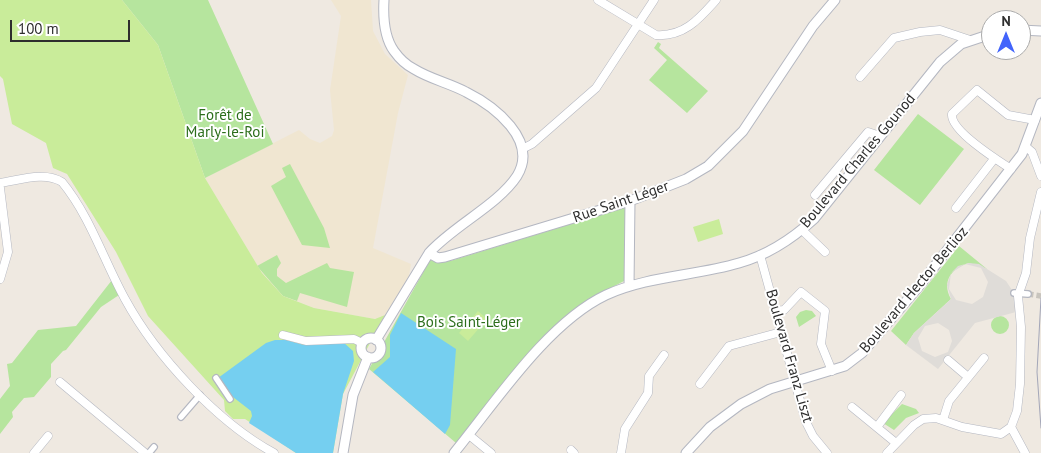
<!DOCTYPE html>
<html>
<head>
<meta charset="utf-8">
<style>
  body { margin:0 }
  #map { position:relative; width:1041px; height:453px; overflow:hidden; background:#efe9e1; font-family:"PT Sans",sans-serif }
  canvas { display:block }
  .north { position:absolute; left:981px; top:10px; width:50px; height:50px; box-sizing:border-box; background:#fff; border:1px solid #ababab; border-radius:50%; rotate:0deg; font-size:14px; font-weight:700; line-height:20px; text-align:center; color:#2e2e2e }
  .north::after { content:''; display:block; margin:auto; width:18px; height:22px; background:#4264fb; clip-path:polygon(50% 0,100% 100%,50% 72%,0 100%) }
  .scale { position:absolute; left:10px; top:20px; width:120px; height:22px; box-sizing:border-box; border:2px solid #2e2e2e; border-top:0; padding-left:6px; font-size:15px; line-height:18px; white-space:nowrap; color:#2e2e2e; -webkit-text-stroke:4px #fff; paint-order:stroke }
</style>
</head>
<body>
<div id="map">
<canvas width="1041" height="453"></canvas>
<div class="north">N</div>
<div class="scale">100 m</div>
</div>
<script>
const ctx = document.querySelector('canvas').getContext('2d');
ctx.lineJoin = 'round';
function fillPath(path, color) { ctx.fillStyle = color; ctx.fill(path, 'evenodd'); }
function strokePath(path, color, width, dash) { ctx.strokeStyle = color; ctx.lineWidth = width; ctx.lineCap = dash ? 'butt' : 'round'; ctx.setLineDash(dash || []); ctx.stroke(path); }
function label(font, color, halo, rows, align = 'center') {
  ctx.font = font + ' "PT Sans",sans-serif'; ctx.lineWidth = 4; ctx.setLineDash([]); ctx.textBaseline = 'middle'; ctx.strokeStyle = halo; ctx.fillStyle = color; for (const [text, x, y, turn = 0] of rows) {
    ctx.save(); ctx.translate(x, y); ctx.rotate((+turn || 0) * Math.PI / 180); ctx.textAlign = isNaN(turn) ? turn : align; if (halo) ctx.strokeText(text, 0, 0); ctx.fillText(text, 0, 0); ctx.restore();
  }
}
fillPath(new Path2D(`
  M331,0H371L373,31L385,54L408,75L398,113L373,248L411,264L408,281L385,315L375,319L314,308L283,296L262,273L205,178L299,130L310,139L320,143L332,136L334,130L330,90L341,16Z`), '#f0e6d1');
fillPath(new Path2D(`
  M122,0H208L273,144L205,178L158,45Z
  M658,42L661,44L659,48L708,91L687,113L649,80L667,60L654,48Z
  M918,114L964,149L920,205L874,170Z
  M290,164L324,228L330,248L302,245L271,186L286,177L282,168Z
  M626,207L624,281C605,291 585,300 569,314C525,351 491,399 456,443L369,369L430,260L450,261Z
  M959,246L987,269L969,263C952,268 941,281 951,299L914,333L906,345L891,331Z
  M277,255L281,263L277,269V276L286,283L327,263L330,268L354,272L347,307L300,293L297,301L283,296L257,266Z
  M112,280L119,295L101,307L66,350L63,351L51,364V377L34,397L24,398L12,412L13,417L0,434V399L10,386L7,364L12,363L38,330L76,326Z
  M806,310L812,311L816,316L799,327L796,317L800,312Z
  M991 325a9 9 0 1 1 18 0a9 9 0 1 1-18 0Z
  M902,404L916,409L919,413L906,418L894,430L883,423Z`), '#b6e59e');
fillPath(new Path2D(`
  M0,0H122L158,45L205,178L262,273L283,296L314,308L375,319L385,315L343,394L333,453H296L245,419H233L225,411L224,400L148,316L116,252L67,174L53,168L46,143L12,124L3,79L0,76Z
  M719,219L723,234L698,242L693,227Z
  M478,311L487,319L468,341L459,333Z`), '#c9ec9a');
fillPath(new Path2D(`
  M969,263L979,264L1006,281L1014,293L1016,312L975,323L938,369L906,345L914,333L951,299L947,285L951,273L958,266ZM965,264L981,268L988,282L983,297L972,304L956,300L949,289L951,273ZM938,323L949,330L952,341L948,352L935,357L922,351L918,338L925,326Z`), '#dfdcd8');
fillPath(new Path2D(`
  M401,313L456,349L450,425L445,434L373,372L390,357V335Z
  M275,340H286L304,345L343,342L353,351L354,361L343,394L333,453H296L249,423L252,416L251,411L233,397L218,378L266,343Z`), '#75cff0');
strokePath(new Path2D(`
  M1028,294L1041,296`), '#c8c4bd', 5.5, [5.5, 3]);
const pedestrian = new Path2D(`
  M1014,293L1028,294
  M216,378L230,399
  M181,417L200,395
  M149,453L154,447`);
const minor = new Path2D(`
  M598,0L656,35C684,37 699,19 716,0
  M860,77L894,38L920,32L940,30L970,40
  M1025,146L1032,152L1041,176
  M522,149L532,144L596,88L654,0
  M1011,169C997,160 950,130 952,114L977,90L1008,115L1035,120
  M0,183C20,180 45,171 62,182C90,216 104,261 125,299C156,356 217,422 274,453
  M0,188L8,252L0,279
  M815,195L868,132L880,136
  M956,208L994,159
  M802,230L825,252
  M760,255L806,422L813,436L827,453
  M775,311L784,310L801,292L825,311L821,344L832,371
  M283,335L306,341L354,339L362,343
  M948,360L968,377
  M60,382L145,453
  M700,384L729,346L781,332
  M852,407L896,443
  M943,420L949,401L984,358
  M877,427L901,395
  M1011,427L1017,411L1020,384L1021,327L1018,296L1026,273L1030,238L1041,192
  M1011,427L1025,453
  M469,435L491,453
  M571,450L574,453
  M34,453L48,436
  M621,453L625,429L648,393L649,376L664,355
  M887,453L914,425L923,419L936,418L962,427L1001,434L1011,427`);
const tertiary = new Path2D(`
  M1021,30L1041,31
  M429,253L438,258L445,257L630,201L686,179L708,166L743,131L813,26L835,0
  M629,286L630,201
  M361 348a10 10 0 1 1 20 0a10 10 0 1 1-20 0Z
  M376,340L429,253C453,226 498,205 517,176C539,140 494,106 466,92C449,83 430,79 414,69C406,65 399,58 394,51C384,37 383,17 384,0
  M343,453L353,395L368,357
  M454,453C495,403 547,323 606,295C648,276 695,276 739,263C768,255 792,239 814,219L940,62L961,44L991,34
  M686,453L710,427L741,404L770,389L845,366L862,353L920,285L1022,154L1041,103`);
strokePath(pedestrian, '#b4b7c1', 8);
strokePath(minor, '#b4b7c1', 9);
strokePath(tertiary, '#b4b7c1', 11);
strokePath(pedestrian, '#fff', 5.5);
strokePath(minor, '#fff', 8);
strokePath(tertiary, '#fff', 9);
strokePath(new Path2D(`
  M1041,298L1037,372L1041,428`), '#a3a6b8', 1);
label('15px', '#2c6e1b', '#fff', [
  ["Forêt de",225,116],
  ["Marly-le-Roi",225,133],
  ["Bois Saint-Léger",469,323]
]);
label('15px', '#2e2e2e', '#fff', [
  ["Boulevard Charles Gounod",858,161,-50],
  ["Rue Saint Léger",621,202,-19],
  ["Boulevard Hector Berlioz",914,290,-50],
  ["Boulevard Franz Liszt",789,356,74]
]);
</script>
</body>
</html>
